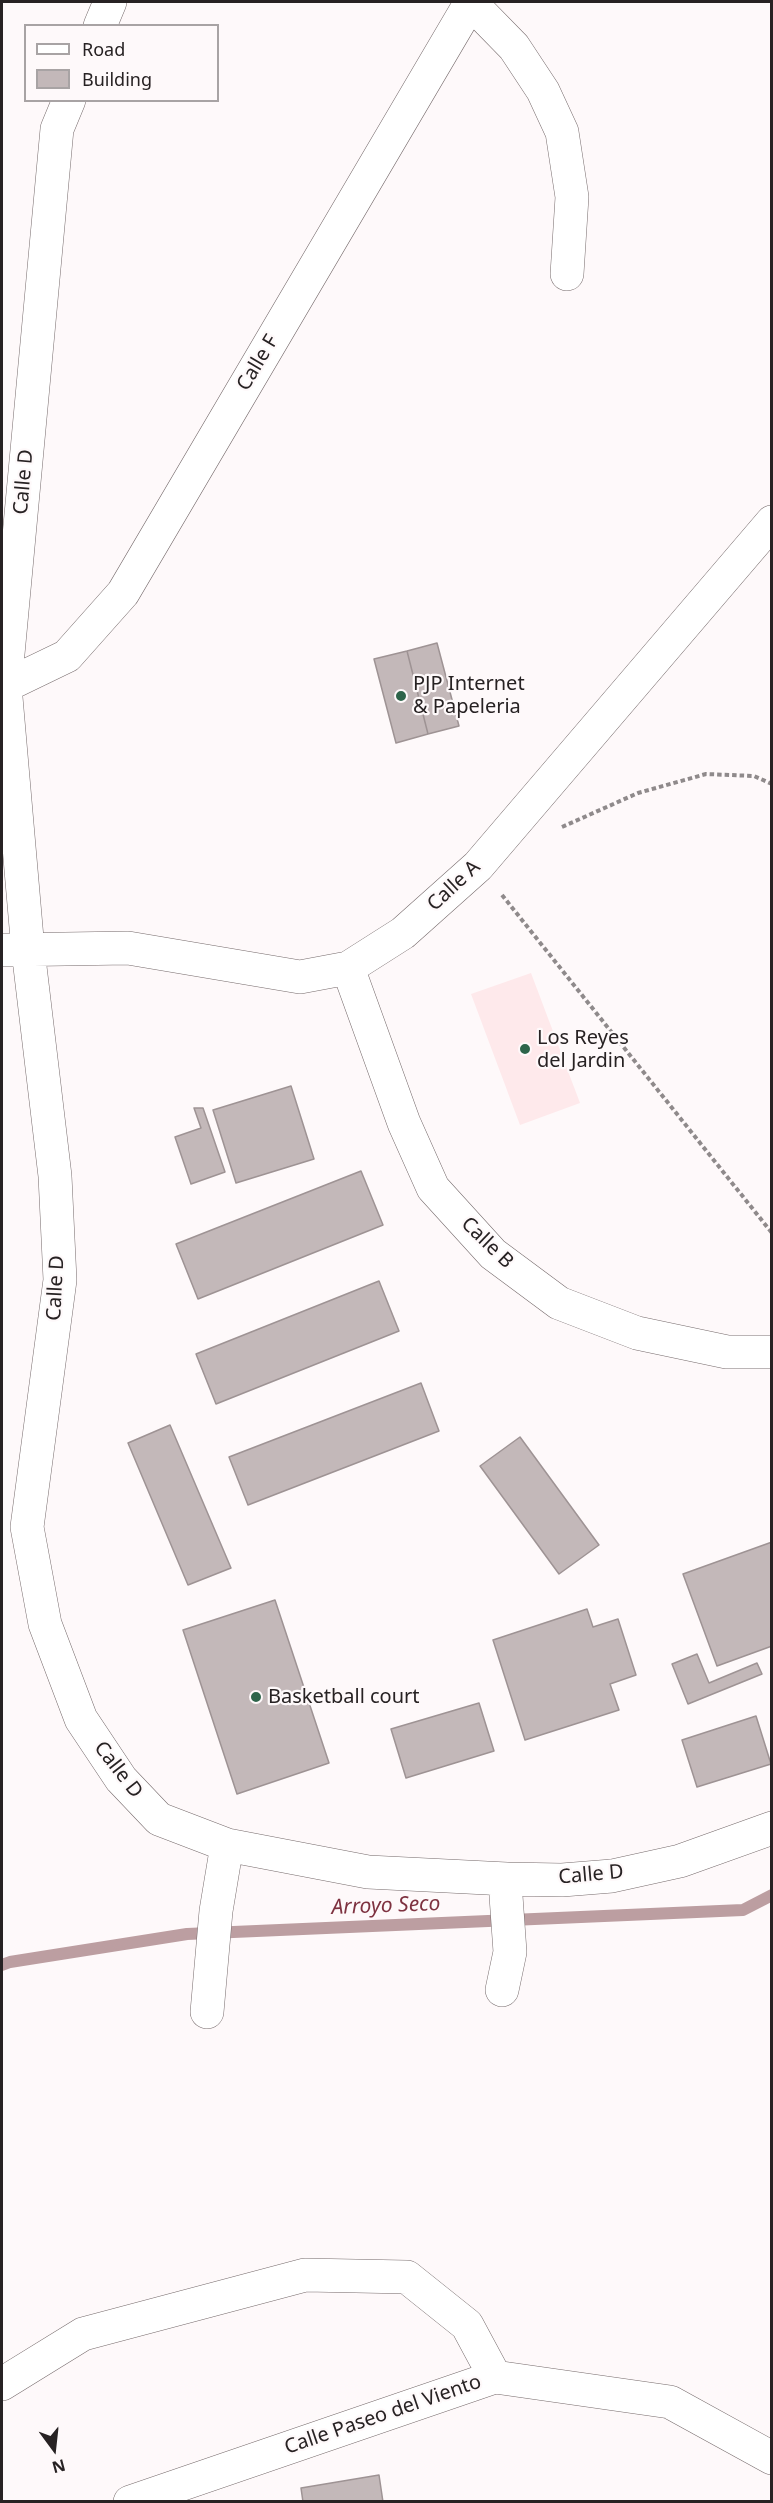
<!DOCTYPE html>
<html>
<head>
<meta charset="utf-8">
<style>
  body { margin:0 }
  #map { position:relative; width:773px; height:2503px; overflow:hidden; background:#fef9fa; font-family:"Noto Sans",sans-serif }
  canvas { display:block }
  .frame { position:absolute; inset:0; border:3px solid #272223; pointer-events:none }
  .legend { position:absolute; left:24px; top:24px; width:195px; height:78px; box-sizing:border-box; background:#fef9fa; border:2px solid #a8a3a4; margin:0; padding:8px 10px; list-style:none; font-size:18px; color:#272223 }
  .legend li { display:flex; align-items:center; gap:12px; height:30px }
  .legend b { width:30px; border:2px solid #a8a3a4 }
  .north { position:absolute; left:24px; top:2419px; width:60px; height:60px; -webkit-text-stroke:4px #fef9fa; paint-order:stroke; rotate:165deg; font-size:16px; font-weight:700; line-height:24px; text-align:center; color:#272223 }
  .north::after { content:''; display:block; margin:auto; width:21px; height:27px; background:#272223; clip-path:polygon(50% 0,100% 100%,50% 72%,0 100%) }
</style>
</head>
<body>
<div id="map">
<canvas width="773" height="2503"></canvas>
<div class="frame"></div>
<ul class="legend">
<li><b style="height:8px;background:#fff"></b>Road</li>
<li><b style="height:16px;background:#c3b8b9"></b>Building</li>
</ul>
<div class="north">N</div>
</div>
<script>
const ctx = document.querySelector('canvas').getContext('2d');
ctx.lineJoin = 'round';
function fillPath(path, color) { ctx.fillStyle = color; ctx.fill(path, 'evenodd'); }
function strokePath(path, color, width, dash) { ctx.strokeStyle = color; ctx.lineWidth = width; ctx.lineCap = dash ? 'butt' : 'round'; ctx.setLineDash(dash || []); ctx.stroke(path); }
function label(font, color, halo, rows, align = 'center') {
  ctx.font = font + ' "Noto Sans",sans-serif'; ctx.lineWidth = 4.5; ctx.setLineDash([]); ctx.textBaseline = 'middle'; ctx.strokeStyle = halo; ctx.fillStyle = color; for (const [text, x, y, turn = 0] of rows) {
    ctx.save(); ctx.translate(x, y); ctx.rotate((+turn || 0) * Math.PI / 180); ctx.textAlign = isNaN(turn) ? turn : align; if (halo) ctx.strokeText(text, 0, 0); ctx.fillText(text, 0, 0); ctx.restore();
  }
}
fillPath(new Path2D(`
  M531,973L580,1103L520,1125L471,994Z`), '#fee9eb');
strokePath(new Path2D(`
  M2,1965L10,1962L187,1934L743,1910L772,1895`), '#bc9ea1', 12);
const building = new Path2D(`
  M437,643L459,726L428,734L407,651Z
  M407,651L428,734L396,743L374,659Z
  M291,1086L314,1159L236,1183L213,1110Z
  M194,1108H203L225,1172L191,1184L175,1137L201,1128Z
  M361,1171L383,1225L198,1299L176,1244Z
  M379,1281L399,1331L216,1404L196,1354Z
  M421,1383L439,1431L248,1505L229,1457Z
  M170,1425L231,1568L188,1585L128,1443Z
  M520,1437L599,1545L559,1574L480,1466Z
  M772,1542V1646L717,1666L683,1574Z
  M275,1600L329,1763L237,1794L183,1630Z
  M587,1609L593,1627L618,1619L636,1675L610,1684L619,1710L525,1740L493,1640Z
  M697,1654L709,1683L757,1663L762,1674L688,1704L672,1664Z
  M479,1703L494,1751L406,1778L391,1729Z
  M756,1716L771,1764L697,1787L682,1740Z
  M379,2475L383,2502H303L301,2488Z`);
fillPath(building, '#c3b8b9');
strokePath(building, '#9e9394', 1.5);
const minor = new Path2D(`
  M471,3L514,47L543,91L562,132L572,197L567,274
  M100,26L110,2
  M69,100L57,129L5,686L28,950L55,1176L60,1280L27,1527L45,1624L81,1719L121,1779L159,1819L227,1845L368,1872L507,1879L562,1880L612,1876L680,1861L772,1828
  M5,686L67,656L123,593L471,2
  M2,950L128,948L300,977L348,968L403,933L478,866L772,522
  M348,968L404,1123L433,1188L493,1254L559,1303L637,1333L727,1352H772
  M502,1990L510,1952L506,1896L507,1879
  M207,2012L216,1911L227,1845
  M2,2384L83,2334L305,2275L407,2277L467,2325L495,2377
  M130,2502L495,2377L670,2402L772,2458`);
strokePath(minor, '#766b6c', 34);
strokePath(new Path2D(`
  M562,827L638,793L706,774L754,776L772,784
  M502,895L772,1233`), '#8f8a8b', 4, [4.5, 3]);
strokePath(minor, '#fff', 33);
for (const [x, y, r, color] of [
  [401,696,6,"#2d644a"],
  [525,1049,6,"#2d644a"],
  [256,1697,6,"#2d644a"]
]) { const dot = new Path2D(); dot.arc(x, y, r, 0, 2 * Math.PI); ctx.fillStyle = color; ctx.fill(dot); strokePath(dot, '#fef9fa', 2); }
label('20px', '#272223', '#fef9fa', [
  ["Calle F",258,363,-59],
  ["Calle D",24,482,-85],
  ["Calle A",454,886,-43],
  ["Calle B",487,1243,44],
  ["Calle D",56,1288,-87],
  ["Calle D",118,1770,52],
  ["Calle D",591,1875,-5],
  ["Calle Paseo del Viento",383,2415,-19]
]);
label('20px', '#272223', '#fef9fa', [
  ["PJP Internet",413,684],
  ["& Papeleria",413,707],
  ["Los Reyes",537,1038],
  ["del Jardin",537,1061],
  ["Basketball court",268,1697]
], 'left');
label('italic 21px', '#7e3240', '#fef9fa', [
  ["Arroyo Seco",386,1906,-2]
]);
</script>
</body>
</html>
